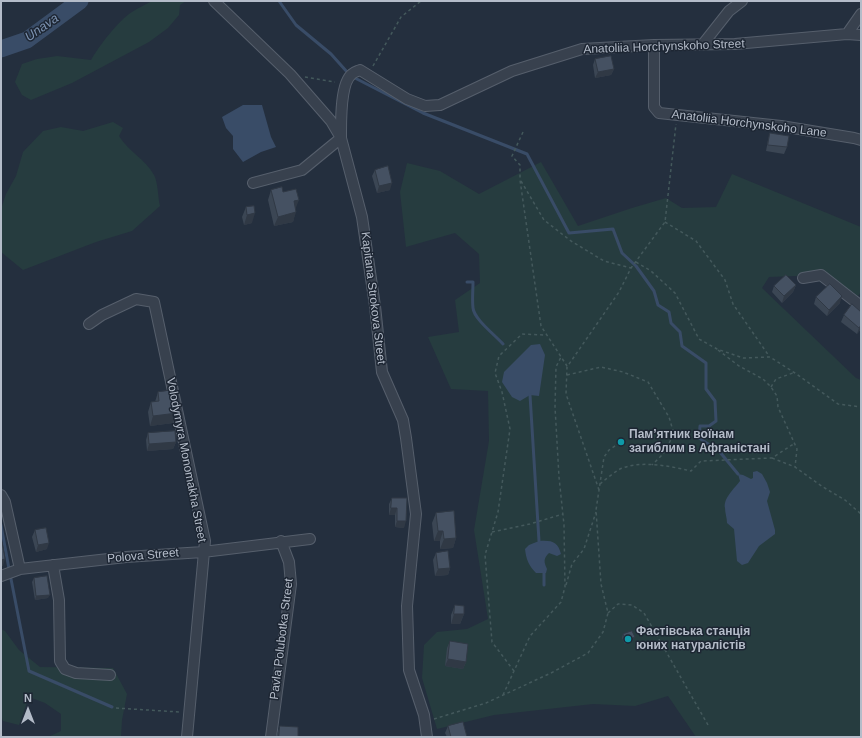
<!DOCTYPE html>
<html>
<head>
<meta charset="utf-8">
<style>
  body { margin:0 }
  #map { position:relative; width:862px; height:738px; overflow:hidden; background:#242f3e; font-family:Arial,sans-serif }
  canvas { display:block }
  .frame { position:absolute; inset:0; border:2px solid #b4bcc9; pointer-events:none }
  .north { position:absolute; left:8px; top:690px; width:40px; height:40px; -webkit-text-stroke:3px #1d2633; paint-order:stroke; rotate:0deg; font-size:11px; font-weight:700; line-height:16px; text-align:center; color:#b4bcc9 }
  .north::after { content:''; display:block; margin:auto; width:14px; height:18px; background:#b4bcc9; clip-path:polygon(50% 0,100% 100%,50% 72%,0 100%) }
</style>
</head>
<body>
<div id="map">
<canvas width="862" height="738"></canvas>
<div class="frame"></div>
<div class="north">N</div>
</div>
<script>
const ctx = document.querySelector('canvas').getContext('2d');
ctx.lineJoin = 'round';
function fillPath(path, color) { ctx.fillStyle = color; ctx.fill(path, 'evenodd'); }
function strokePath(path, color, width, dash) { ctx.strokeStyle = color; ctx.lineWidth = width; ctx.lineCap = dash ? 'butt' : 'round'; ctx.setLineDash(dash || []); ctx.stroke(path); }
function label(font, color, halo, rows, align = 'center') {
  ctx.font = font + ' Arial,sans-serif'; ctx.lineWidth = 3; ctx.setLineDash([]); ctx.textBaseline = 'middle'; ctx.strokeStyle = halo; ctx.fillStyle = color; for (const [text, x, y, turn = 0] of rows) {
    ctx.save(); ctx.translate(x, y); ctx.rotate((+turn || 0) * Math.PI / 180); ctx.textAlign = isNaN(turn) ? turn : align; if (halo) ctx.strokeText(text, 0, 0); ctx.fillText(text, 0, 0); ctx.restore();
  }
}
fillPath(new Path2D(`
  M152,1H186L180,5L179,15L168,28L149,42L72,83L31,100L22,95L15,82L22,64L37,59L57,56L91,60C99,46 118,21 132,12C138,8 146,4 152,1Z
  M113,122L123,128L119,136C128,151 145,159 154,175C158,182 158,198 160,206L132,231L96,242L23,270L1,252V209L6,194L16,176L23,152L43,131L61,127L83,131Z
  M541,162L578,226L632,208L666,198L682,208L716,207L732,174L861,227V292L858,296L822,270L796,276L769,277L762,288L856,378L861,380V737H696L668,696L635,706L593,704L494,715L437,729L422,678L424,645L437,632L467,629L488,619L474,530L489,441L488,391L451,389L428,337L459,332L455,300L480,283L479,254L455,233L406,247L400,192L407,163L440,171L479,194Z
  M1,629L5,631L19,650L40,667L113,668L127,694L122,720L121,737H48L61,731V714L45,703L29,697L19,725L3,721L1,715Z`), '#263c3f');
fillPath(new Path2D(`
  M243,105H262L271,137L276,147L261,152L243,162L233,149V136L226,128L222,117Z
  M540,344L545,355L539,396L530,395L520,401L512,397L502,382L504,372L531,345Z
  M757,471L762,474L767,483L770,492L767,501L775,530V534L759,546L748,563L742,565L737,561L734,529L727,523C727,518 725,513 725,508C723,498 735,488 740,481L738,474L743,475L751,479L753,478V472Z
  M539,541C552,540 558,542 561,554L557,556L549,553C543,559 544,562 547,569L546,573H536C529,566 526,559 525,549L529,545Z`), '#394c67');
strokePath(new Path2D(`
  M279,1L296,25L331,54L348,73
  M353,77L423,113L527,154L569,233L613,229L622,253L636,266L654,291L658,305L669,312L671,323L680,332L682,346L706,363V389L715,401L716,421L709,426H700L699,438L719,451L738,474
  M467,282H473C473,291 472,300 473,308C474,319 495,335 503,344
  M530,395L539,541
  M1,525L9,569
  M544,573V585
  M11,579L29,671L112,707`), '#394c67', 3);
strokePath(new Path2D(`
  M1,49L27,40L80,1`), '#394c67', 17);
const minor = new Path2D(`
  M214,1L290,74L331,121L341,138L362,217L375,306L382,372L403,420L406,438L416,514L407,606L409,670L424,715L427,737
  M847,34L861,14
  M703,44L729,11L742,1
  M654,45V107L659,113L781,126L854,138L861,140
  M253,183L302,170L341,138C341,123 340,83 352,74C354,72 358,71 360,70L407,99L425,106L440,105L512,71L582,49L654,45L735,44L847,34L861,35
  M803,278L821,275L861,306
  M89,324L102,315L136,299L154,302L205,541L187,737
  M1,495L5,502L20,569
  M53,565L59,600L60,661L65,669L76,673L110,675
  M1,576L20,569L126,557L203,552L310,539
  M271,737L291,584L289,562L281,541`);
strokePath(minor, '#565f6c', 12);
strokePath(new Path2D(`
  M373,66L401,17L421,1
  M305,77L335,82
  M523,132L512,156L520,165V180L541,326L567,366
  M521,181L544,220L571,241L604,261L631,268
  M665,222L696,241L725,280L733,304L769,356
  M636,262L651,271L675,293L699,339L717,349L743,358L770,357L795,373L838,404L861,407
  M718,350L739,366L763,379L771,387L777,396L778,407L797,449L795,467
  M567,375L601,367L623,372L648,382L669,417L674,434L663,454L652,465
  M771,387L776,379L793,373
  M772,458L795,467L823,487L845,500L861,514
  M600,484C606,479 613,473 620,469C641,460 669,466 691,471L701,461L772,458L795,443
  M599,490L566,394L567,367L619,292L631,268L665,222L676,124
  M492,532L530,524L563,514
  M566,585L572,564L584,549L596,512
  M608,613L618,604L632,605L644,613L708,725
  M514,671L492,642L485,555L498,512L510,429L502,392L495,373L499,356L522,334L546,335
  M503,695L530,636L561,602L565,587L564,525L559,477L555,407L556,367L561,357
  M116,708L179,712
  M434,719L486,703L551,673L588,653L603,632L608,613L601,584L596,510L604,457L609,450L621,442`), '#44595c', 1.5, [3, 3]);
strokePath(minor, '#38414e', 10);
fillPath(new Path2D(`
  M595,59L614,69L611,75L595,78L593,65Z
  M770,133L787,147L784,154L766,151L768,140Z
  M375,170L390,190L377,193L372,176Z
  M271,190L283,192L296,209L293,222L274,226L268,200Z
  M246,207L252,223L244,225L242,217Z
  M796,285L793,292L782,303L772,292L774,286Z
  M816,297L840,303L827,316L814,304Z
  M861,312V329L857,334L841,322L844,315Z
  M158,392L173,423L150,426L148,412L151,402H155Z
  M148,433L176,442L173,449L147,451L146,440Z
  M392,498H407L404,528L395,527V515H389V504Z
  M436,513L456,538L453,548L440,549V541H434L432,523Z
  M35,530L47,549L36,552L32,537Z
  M436,553L450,568L448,575L435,576L433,560Z
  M34,578L48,598L35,600L32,582Z
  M455,605L464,614L460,624H451V615Z
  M623,634L633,641L625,644L622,638Z
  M450,641L466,662L463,669L445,666L447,648Z
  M280,726L298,737H276Z
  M448,726L467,737H447L445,733Z`), '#3b4654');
fillPath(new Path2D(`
  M614,69L611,75L595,78L598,72Z
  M392,183L390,190L377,193L379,186Z
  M299,200L295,210L294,201Z
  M296,212L293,222L274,226L278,217Z
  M255,213L252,223L244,225L247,215Z
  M796,285L793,292L782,303L784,296Z
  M842,296L840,303L827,316L829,310Z
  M861,325V329L857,334L859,328Z
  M177,413L173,423L150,426L153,416Z
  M176,442L173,449L147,451L149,444Z
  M391,508H397L395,515H389Z
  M397,521H406L404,528L395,527Z
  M438,531H443L440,541H434Z
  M456,538L453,548L440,549L444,539Z
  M49,543L47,549L36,552L38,545Z
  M5,559L3,566H1V560Z
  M450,568L448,575L435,576L438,569Z
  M50,595L48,598L35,600L36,596Z
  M454,614H464L460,624H451Z
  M635,637L633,641L625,644L626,641Z
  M448,659L466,662L463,669L445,666Z`), '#303945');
const building = new Path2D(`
  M611,56L614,69L598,72L595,59Z
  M770,133L789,136L787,147L768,145Z
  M388,166L392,183L379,186L375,170Z
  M282,187L283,192L296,189L299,200L294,201L296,212L278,217L271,190Z
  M254,206L255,213L247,215L246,207Z
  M786,275L796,285L784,296L774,286Z
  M830,284L842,296L829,310L816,297Z
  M852,304L861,312V325L859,328L844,315Z
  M174,390L177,413L153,416L151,402L159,401L158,392Z
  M175,431L176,442L149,444L148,433Z
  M392,498H407L406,521H397V508H391Z
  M454,511L456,538L444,539L443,531H438L436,513Z
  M46,528L49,543L38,545L35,530Z
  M1,542H2L5,559L1,560Z
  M448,551L450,568L438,569L436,553Z
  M47,576L50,595L36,596L34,578Z
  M455,605L464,606V614H454Z
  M632,631L635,637L626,641L623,634Z
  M450,641L468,644L466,662L448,659Z
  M463,722L467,737H451L448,726Z
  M280,726L298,727V737H279Z`);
fillPath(building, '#455162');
strokePath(building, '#303945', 1);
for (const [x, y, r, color] of [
  [621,442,4,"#0f9aa8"],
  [628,639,4,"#0f9aa8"]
]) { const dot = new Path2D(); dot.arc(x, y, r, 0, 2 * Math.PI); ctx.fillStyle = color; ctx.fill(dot); strokePath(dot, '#1d2633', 1.5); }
label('12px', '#b4bcc9', '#1d2633', [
  ["Anatoliia Horchynskoho Street",664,47,-2],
  ["Anatoliia Horchynskoho Lane",749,124,7],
  ["Kapitana Strokova Street",373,298,83],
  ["Volodymyra Monomakha Street",186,460,79],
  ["Polova Street",143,556,-5],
  ["Pavla Polubotka Street",282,639,-83]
]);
label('bold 12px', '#b4bcc9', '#1d2633', [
  ["Пам’ятник воїнам",629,435],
  ["загиблим в Афганістані",629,449],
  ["Фастівська станція",636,632],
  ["юних натуралістів",636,646]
], 'left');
label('italic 13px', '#7c92b1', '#1d2633', [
  ["Unava",42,28,-35]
]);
</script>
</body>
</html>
